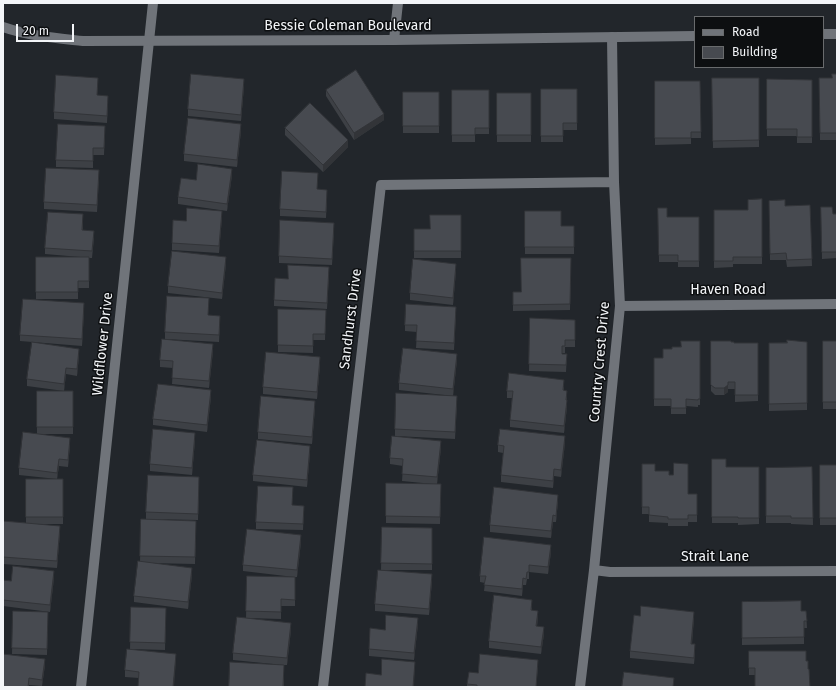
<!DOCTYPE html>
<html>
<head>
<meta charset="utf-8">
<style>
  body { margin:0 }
  #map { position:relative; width:840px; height:690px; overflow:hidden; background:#22262b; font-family:"Fira Sans",sans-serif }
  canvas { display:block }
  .frame { position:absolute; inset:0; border:4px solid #f3f5f8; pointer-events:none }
  .legend { position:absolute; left:694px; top:16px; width:130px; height:52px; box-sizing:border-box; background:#0d0f11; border:1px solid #696b6d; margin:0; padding:5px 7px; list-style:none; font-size:12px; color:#f3f5f8 }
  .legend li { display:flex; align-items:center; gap:8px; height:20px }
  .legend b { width:20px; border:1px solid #696b6d }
  .scale { position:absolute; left:16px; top:24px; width:58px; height:18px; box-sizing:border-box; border:2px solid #f3f5f8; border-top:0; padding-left:5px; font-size:12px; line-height:14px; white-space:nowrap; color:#f3f5f8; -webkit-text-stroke:3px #0d0f11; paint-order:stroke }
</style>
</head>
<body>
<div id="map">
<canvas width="840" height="690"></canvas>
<div class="frame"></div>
<ul class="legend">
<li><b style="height:5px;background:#70747a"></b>Road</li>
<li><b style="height:11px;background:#474a50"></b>Building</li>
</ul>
<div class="scale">20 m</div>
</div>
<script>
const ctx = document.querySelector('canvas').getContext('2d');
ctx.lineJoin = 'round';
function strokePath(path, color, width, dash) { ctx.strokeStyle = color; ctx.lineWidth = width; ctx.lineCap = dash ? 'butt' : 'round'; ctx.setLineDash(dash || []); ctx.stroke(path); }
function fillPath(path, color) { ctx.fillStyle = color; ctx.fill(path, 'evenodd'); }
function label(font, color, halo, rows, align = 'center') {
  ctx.font = font + ' "Fira Sans",sans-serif'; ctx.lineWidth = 3; ctx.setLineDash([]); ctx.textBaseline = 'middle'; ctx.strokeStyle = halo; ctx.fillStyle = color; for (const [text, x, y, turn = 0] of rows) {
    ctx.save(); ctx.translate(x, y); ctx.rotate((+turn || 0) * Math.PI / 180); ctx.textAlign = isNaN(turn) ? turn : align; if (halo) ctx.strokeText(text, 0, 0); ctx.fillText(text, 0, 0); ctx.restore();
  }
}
strokePath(new Path2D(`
  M394,40L398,3
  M620,306L837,304
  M594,570L610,572L837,571
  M81,687L153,3
  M323,687L381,185L614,182
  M580,687L594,570L620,306L614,182L612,37`), '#70747a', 10);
strokePath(new Path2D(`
  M3,27C29,36 56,38 83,41L394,40L695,36
  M823,34H837`), '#70747a', 10);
fillPath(new Path2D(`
  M837,74V140H820L819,78H832Z
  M712,78H759V147L713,148Z
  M767,79L812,80V143H797V136H767Z
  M655,81H700L701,138H691V144L655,145Z
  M98,85L97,95L108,102L107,123L54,119V112Z
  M244,86L241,121L188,116V109Z
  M541,89H577V130H563V142H541Z
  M326,90L384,120L354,140L326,96Z
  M452,90H489V134H475V142H452Z
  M403,92H439V133H403Z
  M497,93H531V142H497Z
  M285,128L348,147L323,172L285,135Z
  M241,131L237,167L184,161V154Z
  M105,132L104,155H93V168L56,167V160Z
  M232,175L227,211L178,204V197L196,180Z
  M99,177L97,212L44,209V202Z
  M317,189L327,197L326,218L280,216V209Z
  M762,199V264H733V267L714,268V210H748Z
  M769,201L785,206L810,205L812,266L787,267L786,260H770Z
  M821,207L833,214H837V258L822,259Z
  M658,208L667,217H699V267H678V262H659Z
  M525,211L561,226H574V254H525Z
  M461,215V258H414V229H430Z
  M222,217L219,253L172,250V243L186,221Z
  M83,221V230L94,238L92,258H89V288H78V299H36V257H80L45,254V248Z
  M334,230L332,265L279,263V256Z
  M571,258L570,310L513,311V292H521Z
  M226,264L222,299L168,293V286Z
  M456,271L453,305L410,300V293Z
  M329,274L327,309L274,306V300L288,279Z
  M278,309L326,310L325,340H313V353L278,352Z
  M84,310L82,346L20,341V335Z
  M456,314L454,350L416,348L417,332L405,331V325Z
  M209,315L220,323L219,342L165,339V332Z
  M530,318L575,320V347H565V353H562V354H567L566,372L529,371Z
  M700,341V405H698V407L686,406V414H671V406H654V358H663L672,349Z
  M711,341L731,342L734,343H758V401L735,402V389H728V392L724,395H715L711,391Z
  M823,341H837V409H823Z
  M807,342V410L769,411V343Z
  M213,351L209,388L172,384L173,368L160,367V360Z
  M79,356L77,376L66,374L64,391L27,386V379Z
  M457,360L453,396L399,390V383Z
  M320,364L317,399L263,394V387Z
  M564,387V390L567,398V407L564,433L510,427V420L512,398H507V391Z
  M37,391H73V434H39L70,445L68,467L59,466L57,479L19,475V468L37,434Z
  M211,397L207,432L153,425V419Z
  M457,403L455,439L395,436V429Z
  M315,408L312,444L258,439V432Z
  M195,440L192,475L150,471V464Z
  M565,443L561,477L554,476L553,488L501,482V475L503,453L498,452V445Z
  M441,448L437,484H441L440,524L386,523V483L433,484L402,481L403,466L390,464V458Z
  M310,453L307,487L253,481V475Z
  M712,459L726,467H759V524L738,525V523H712Z
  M642,464L655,471L669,475L688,494H697V522H688V526H668V523L649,522V514H642Z
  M820,465H837V525H820Z
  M812,467L813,525L791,524V523H766V468Z
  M26,479H63V524H35L60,532L57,568L3,564V521L26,523Z
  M199,484L198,520L146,519V512Z
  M558,501L556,522H553L551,538L490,532V525Z
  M292,505L304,506L303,530L256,529V522Z
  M141,519L196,521L195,564L148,563L192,575L188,609L134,602V596L140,562Z
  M382,527L432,528V570H381Z
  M301,542L297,577H295V606H281V619L246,618L247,576L294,577L243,571V565Z
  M551,552L548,574L529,572V579H527L526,585H523L522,596L484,591L485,583L480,582V576Z
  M54,578L50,612L3,606V580L11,581Z
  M432,581L429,615L375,611V604Z
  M742,602L801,611H806L807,628H804V644L742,645Z
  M131,607L166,608L165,650L130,649Z
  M532,607V610L538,618L537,626L544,634L541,654L489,648V641Z
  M13,611L48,612L47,655L12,654Z
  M640,616L694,618L692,644L695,651L694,664L630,658V651Z
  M418,624L414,660L369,656V649L385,630Z
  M291,630L287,665H284V687H229L283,665L233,660V653Z
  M749,651L806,661L808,669L755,675H749Z
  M176,661L139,678L125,677V670Z
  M45,665L42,686L29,685V687H3Z
  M538,667L536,687H467V684L478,673Z`), '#3d4045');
fillPath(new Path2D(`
  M244,79V86L241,121V115Z
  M384,114V120L354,140V133Z
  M241,124V131L237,167V160Z
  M348,140V147L323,172V165Z
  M232,169V175L227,211V204Z
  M222,211V217L219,253V246Z
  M226,257V264L222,299V293Z
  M456,264V271L453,305V298Z
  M84,303V310L82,346V339Z
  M213,344V351L209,388V381Z
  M79,349V356L77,376V369Z
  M457,354V360L453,396V389Z
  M320,357V364L317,399V392Z
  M66,368V374L64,391V384Z
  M728,385V392L724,395V388Z
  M211,390V397L207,432V425Z
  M567,400V407L564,433V426Z
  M315,401V408L312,444V437Z
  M195,433V440L192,475V468Z
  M565,436V443L561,477V470Z
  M70,438V445L68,467V460Z
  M441,441V448L437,484V477Z
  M310,446V453L307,487V480Z
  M59,459V466L57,479V473Z
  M554,469V476L553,488V481Z
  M558,495V501L556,522V516Z
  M553,515V522L551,538V531Z
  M60,526V532L57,568V561Z
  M301,535V542L297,577V570Z
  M551,545V552L548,574V567Z
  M192,568V575L188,609V602Z
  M54,571V578L50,612V605Z
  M432,574V581L429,615V609Z
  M523,578V585L522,596V589Z
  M538,611V618L536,633V626Z
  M694,612V618L691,650V644Z
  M418,618V624L414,660V653Z
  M291,623V630L287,665V658Z
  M544,627V634L541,654V647Z
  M695,644V651L694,664V658Z
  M176,654V661L174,687H173Z
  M45,659V665L42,686V680Z
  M415,662L414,687H413Z`), '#323438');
const building = new Path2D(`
  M356,70L384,114L354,133L326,90Z
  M191,74L244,79L241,115L188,109Z
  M832,74H837V133H820L819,78H832Z
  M56,75L98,78L97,95L108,96L107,116L54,112Z
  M712,78H759V140L713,141Z
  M767,79L812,80V137H797V129H767Z
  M655,81H700L701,132H691V138H655Z
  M541,89H577V123H563V136H541Z
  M452,90H489V128H475V135H452Z
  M403,92H439V126H403Z
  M497,93H531V135H497Z
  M310,103L348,140L323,165L285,128Z
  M188,118L241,124L237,160L184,154Z
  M58,124L105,126L104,148H93V161L56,160Z
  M198,164L232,169L227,204L178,197L181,178L196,180Z
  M46,168L99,170L97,205L44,202Z
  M282,171L318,173L317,189L327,190L326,212L280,209Z
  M762,199V257H733V261H714V210H748V200Z
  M785,200V206L810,205L812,259L787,260L786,253L770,254L769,201Z
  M821,207H832L833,214H837V252H822Z
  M187,208L222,211L219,246L172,243L173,220L186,221Z
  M658,208H667V217H699V261H678V255H659Z
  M525,211H561V226H574V247H525Z
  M48,212L83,214L82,230L94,231L92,251L45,248Z
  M430,215H461V251H414V229H430Z
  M280,220L334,223L332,259L279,256Z
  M172,251L226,257L222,293L168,286Z
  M36,257H89V281H78V292H36Z
  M521,258H571L570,304L513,305V292H521Z
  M413,259L456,264L453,298L410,293Z
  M288,265L329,267L327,303L274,300L275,278L288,279Z
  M167,296L209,298L208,315L220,316L219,335L165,332Z
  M23,299L84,303L82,339L20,335Z
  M406,304L456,307L454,343L416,341L417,325H405Z
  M278,309L326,310L325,334H313V346L278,345Z
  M530,318L575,320V340H565V346H562V354H567L566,365L529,364Z
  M162,339L213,344L209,381L172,378L173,361L160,360Z
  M787,340L807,342V403L769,404V343H787Z
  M681,341H700V399H698V400L686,399V408H671V399H654V358H663V349H672V347H681Z
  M711,341H731V342H734V343H758V395H735V382H728V385L724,388H715L711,385Z
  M823,341H837V402H823Z
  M32,342L79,349L77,369L66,368L64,384L27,379Z
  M403,348L457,354L453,389L399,383Z
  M266,352L320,357L317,392L263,387Z
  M509,373L564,380L563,390L567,391L566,400H567L564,426L510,420L513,391H507Z
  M158,384L211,390L207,425L153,419Z
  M37,391H73V427H37Z
  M396,393L457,396L455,432L395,429Z
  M261,396L315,401L312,437L258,432Z
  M153,429L195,433L192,468L150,464Z
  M500,429L565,436L561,470L554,469L553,481L501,475L504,446L498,445Z
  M23,432L70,438L68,460L59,459L57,473L19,468Z
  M392,436L441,441L437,477L402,474L403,459L390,458Z
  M257,440L310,446L307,480L253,475Z
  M712,459H726V467H759V518H738V517H712Z
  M674,463L688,464V494H697V515H688V519H668V517L649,515V507H642V464H655V471H669V475H673Z
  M820,465H837V518H820Z
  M812,467L813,518H791V516H766V468Z
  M148,475L199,477L198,514L146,512Z
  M26,479H63V517H26Z
  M386,483L441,484L440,517L386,516Z
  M258,486L293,487L292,505L304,506L303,524L256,522Z
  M494,487L558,495L556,516L553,515L551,531L490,525Z
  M141,519L196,521L195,557L140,556Z
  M3,521L60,526L57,561L3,557Z
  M382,527L432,528V564L381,563Z
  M247,529L301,535L297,570L243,565Z
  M484,537L551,545L548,567L529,565V572H527L526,579L523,578L522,589L484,585L486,576H480Z
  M138,561L192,568L188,602L134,596Z
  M13,566L54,571L50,605L3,600V580L11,581Z
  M378,570L432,574L429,609L375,604Z
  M247,576L295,577V600L281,599V612L246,611Z
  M494,595L532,600L531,610L538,611L536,626L544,627L541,647L489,641Z
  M801,601V611H806L807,621H804V637L742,638V602Z
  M641,606L694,612L691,644H695L694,658L630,651L634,615L640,616Z
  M131,607L166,608L165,643L130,642Z
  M13,611L48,612L47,649L12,648Z
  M386,615L418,618L414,653L369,649L370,628L385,630Z
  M237,617L291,623L287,658L233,653Z
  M127,649L176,654L173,687H138L139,672L125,670Z
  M749,651H806V661H808V669H809L810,687H755V668H749Z
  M3,654L45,659L42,680L29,678L28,687H3Z
  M480,654L538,660L536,687H477V685L467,684L469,672L478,673Z
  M382,659L415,662L413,687H365L366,673L381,675Z
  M230,662L284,665L283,687H229Z
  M624,672L674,678L673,687H622Z`);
fillPath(building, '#474a50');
strokePath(building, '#323438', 1);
label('14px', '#f3f5f8', '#0d0f11', [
  ["Bessie Coleman Boulevard",348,26],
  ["Haven Road",728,290],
  ["Sandhurst Drive",351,319,-83],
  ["Wildflower Drive",103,344,-84],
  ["Country Crest Drive",600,362,-85],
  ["Strait Lane",715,557]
]);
</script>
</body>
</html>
